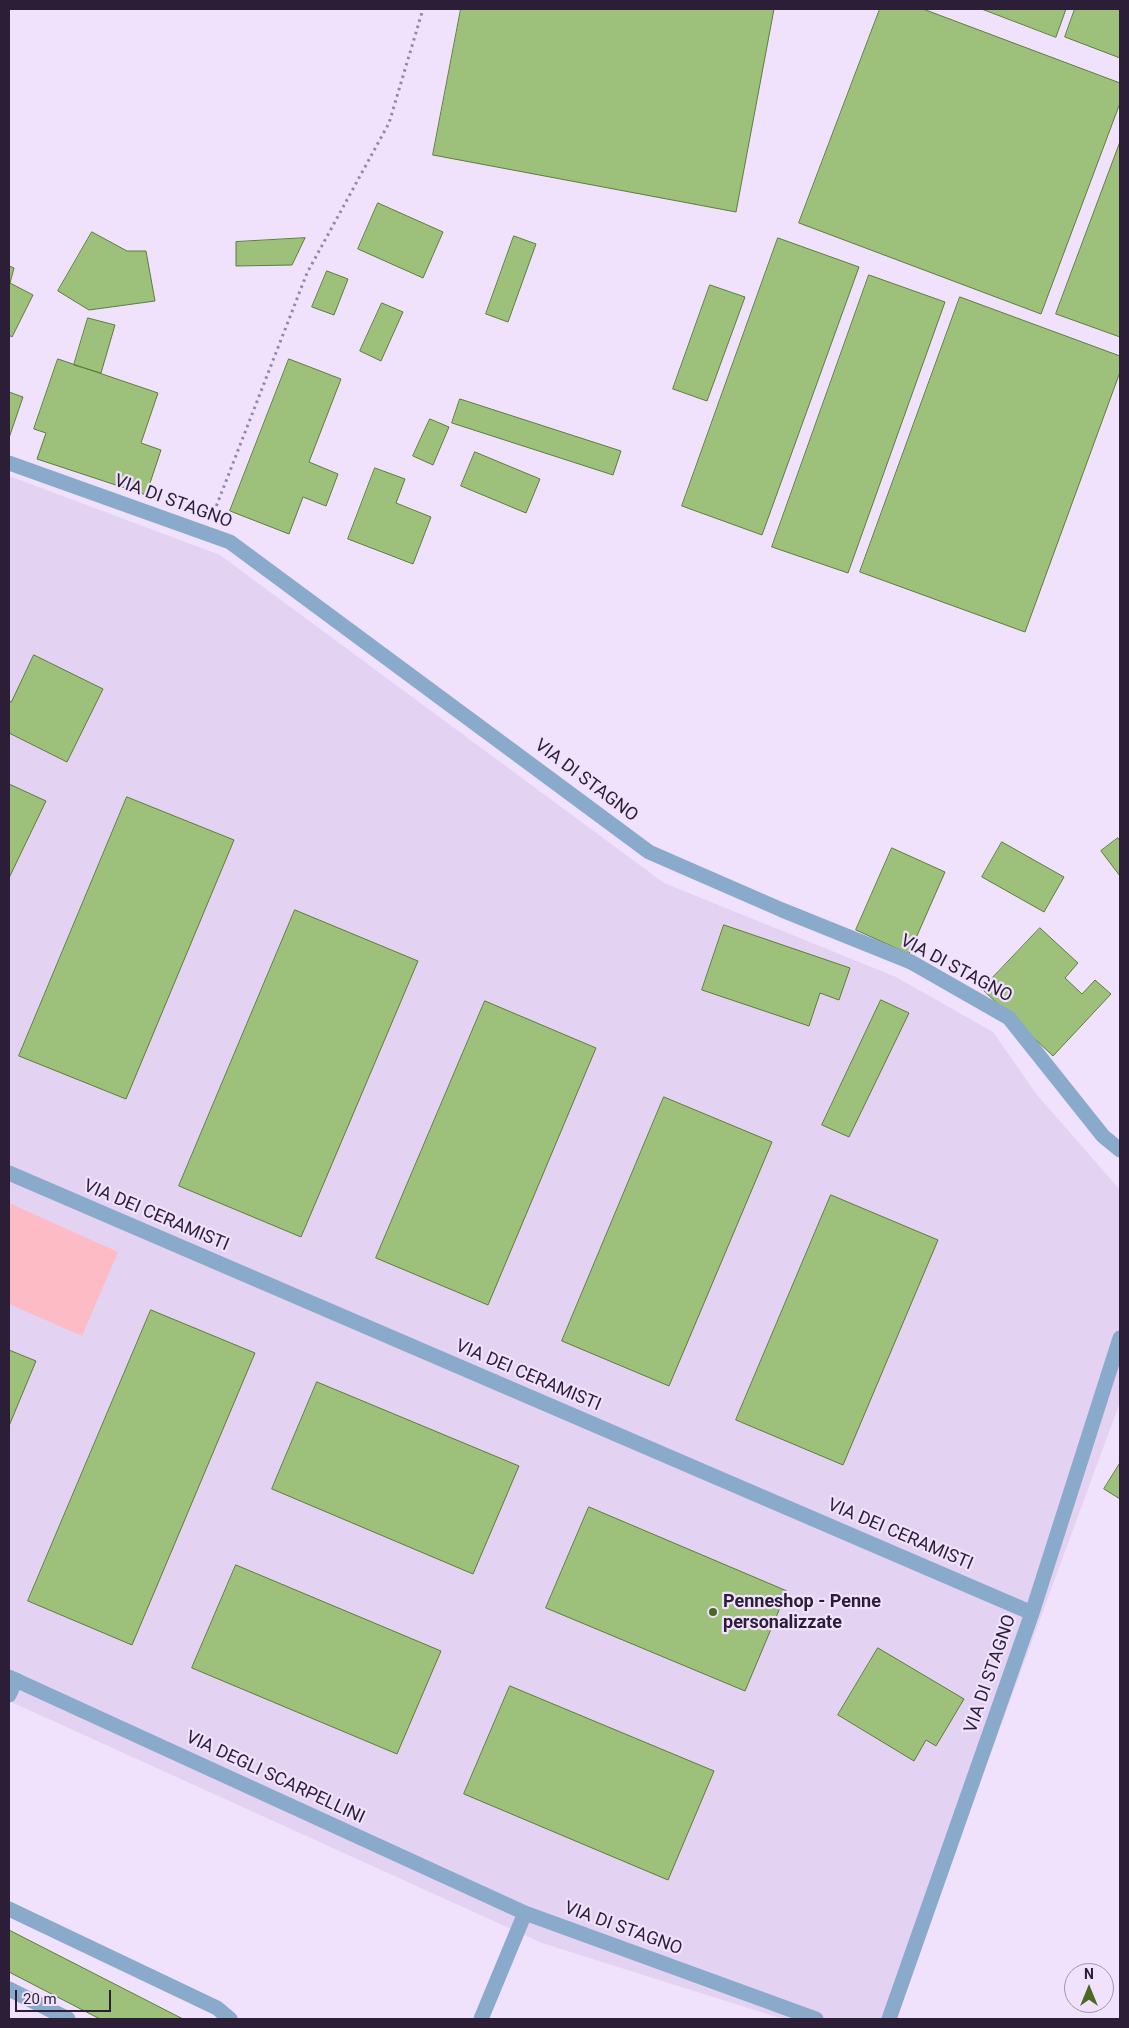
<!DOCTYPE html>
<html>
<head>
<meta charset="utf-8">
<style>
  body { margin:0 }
  #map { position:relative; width:1129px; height:2028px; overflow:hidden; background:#f0e1fd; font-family:Roboto,sans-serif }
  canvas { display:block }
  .frame { position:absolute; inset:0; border:10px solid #2d1e38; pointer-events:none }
  .north { position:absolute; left:1064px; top:1963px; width:50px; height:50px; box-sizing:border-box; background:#f0e1fd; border:1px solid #a293ae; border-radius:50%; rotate:0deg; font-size:14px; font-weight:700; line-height:20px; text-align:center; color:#2d1e38 }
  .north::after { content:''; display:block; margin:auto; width:18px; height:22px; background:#496a20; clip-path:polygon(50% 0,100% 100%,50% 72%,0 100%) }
  .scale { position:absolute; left:15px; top:1990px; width:96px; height:22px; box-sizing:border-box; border:2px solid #2d1e38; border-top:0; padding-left:6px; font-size:15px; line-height:18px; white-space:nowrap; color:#2d1e38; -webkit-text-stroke:4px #f0e1fd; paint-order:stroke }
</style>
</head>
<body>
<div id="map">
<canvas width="1129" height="2028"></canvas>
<div class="frame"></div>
<div class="north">N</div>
<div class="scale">20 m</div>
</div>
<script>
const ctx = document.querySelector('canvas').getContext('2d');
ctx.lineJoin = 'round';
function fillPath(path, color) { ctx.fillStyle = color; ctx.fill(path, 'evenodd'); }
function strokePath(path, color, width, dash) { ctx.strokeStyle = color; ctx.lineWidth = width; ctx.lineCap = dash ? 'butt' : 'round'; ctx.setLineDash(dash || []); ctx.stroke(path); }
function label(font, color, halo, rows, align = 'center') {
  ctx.font = font + ' Roboto,sans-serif'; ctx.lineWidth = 4.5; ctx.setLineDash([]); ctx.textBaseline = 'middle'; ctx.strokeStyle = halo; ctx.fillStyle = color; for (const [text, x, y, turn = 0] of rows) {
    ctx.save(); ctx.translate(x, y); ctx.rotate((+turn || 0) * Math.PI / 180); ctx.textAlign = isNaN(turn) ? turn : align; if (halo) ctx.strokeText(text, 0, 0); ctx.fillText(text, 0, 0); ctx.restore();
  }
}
fillPath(new Path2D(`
  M9,476L220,555L664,883L896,977L993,1032L1037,1095L1120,1190V1402L893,2019H783L542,1943L9,1701Z`), '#e3d2f1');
fillPath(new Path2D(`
  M9,1203L118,1252L82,1336L9,1304Z`), '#fdbcc5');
const building = new Path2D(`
  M461,9H774L736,212L433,155Z
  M880,9H923L1120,83V103L1041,314L799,223Z
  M982,9H1066L1056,37Z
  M1075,9H1120V58L1065,37Z
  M1120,142V337L1056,314Z
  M378,203L443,232L423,278L358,249Z
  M92,232L127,251H146L155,301L89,310L58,291Z
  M514,236L536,244L508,322L486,314Z
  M305,238L292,265L236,266V242Z
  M778,238L859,267L762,535L682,506Z
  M9,266L14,268L10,283L33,295L12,337L9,335Z
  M327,271L348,279L334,315L312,307Z
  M869,275L945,302L848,573L772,547Z
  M710,285L745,297L707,401L673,389Z
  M960,297L1120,356V372L1025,632L860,572Z
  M382,303L403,312L381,361L360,351Z
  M88,318L115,325L101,373L74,365Z
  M58,359L158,393L141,443L161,450L146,495L37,459L46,433L34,429Z
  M289,359L341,379L309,462L338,474L326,506L303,497L289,534L230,511Z
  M9,392L23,397L9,438Z
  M460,399L621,451L613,475L452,423Z
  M430,419L449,427L433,465L413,456Z
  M475,452L540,479L526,513L461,486Z
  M375,468L405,479L396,503L431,517L413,564L348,539Z
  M34,655L103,689L67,762L9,733V701L11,702Z
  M9,784L46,801L9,878Z
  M127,797L234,840L126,1099L19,1056Z
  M1118,838L1120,841V876L1101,851Z
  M1002,842L1064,877L1044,912L982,877Z
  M892,848L945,872L909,954L856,930Z
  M295,910L418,961L301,1237L179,1186Z
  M724,925L850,968L839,1000L820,993L809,1026L702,990Z
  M1040,928L1078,963L1065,978L1082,994L1095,980L1111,994L1053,1056L982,989Z
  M881,1000L909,1013L849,1137L822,1125Z
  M485,1001L596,1048L488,1305L376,1258Z
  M664,1097L772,1142L669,1386L562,1341Z
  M831,1195L938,1240L843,1465L736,1420Z
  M151,1310L255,1353L132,1645L28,1601Z
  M9,1350L36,1361L9,1426Z
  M317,1382L519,1466L473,1574L272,1489Z
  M1120,1463V1499L1104,1489Z
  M589,1507L787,1591L745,1691L546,1608Z
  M236,1565L441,1651L397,1754L192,1668Z
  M878,1648L964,1699L936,1746L926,1740L914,1761L838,1715Z
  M510,1686L714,1771L668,1880L464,1794Z
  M9,1930L183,2019H100L9,1972Z`);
fillPath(building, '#9dc07a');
strokePath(building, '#5e7d3a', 1);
strokePath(new Path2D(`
  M214,512L307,273L389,123L423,9`), '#9687a2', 3, [2.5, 4]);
strokePath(new Path2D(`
  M9,1695L16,1680
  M9,1909L217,2008L230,2019
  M9,1989L68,2019`), '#8aaacb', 15);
strokePath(new Path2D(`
  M9,463L230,542L649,852L782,910L911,962L1009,1018L1103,1136L1120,1150
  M9,1173L1032,1613
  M9,1677L525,1913
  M481,2019L525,1913L816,2019
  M889,2019L1032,1613L1120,1338`), '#8aaacb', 15);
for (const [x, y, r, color] of [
  [713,1612,5,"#496a20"]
]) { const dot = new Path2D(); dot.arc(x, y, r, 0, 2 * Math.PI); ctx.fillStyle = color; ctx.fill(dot); strokePath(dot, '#f0e1fd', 2); }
label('18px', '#2d1e38', '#f0e1fd', [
  ["VIA DI STAGNO",173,502,20],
  ["VIA DI STAGNO",586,781,37],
  ["VIA DI STAGNO",956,969,28],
  ["VIA DEI CERAMISTI",156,1216,23],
  ["VIA DEI CERAMISTI",528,1376,23],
  ["VIA DEI CERAMISTI",900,1535,23],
  ["VIA DI STAGNO",991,1674,-71],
  ["VIA DEGLI SCARPELLINI",275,1778,25],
  ["VIA DI STAGNO",623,1929,20]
]);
label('bold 18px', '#2d1e38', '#f0e1fd', [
  ["Penneshop - Penne",723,1602],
  ["personalizzate",723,1623]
], 'left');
</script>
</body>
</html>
